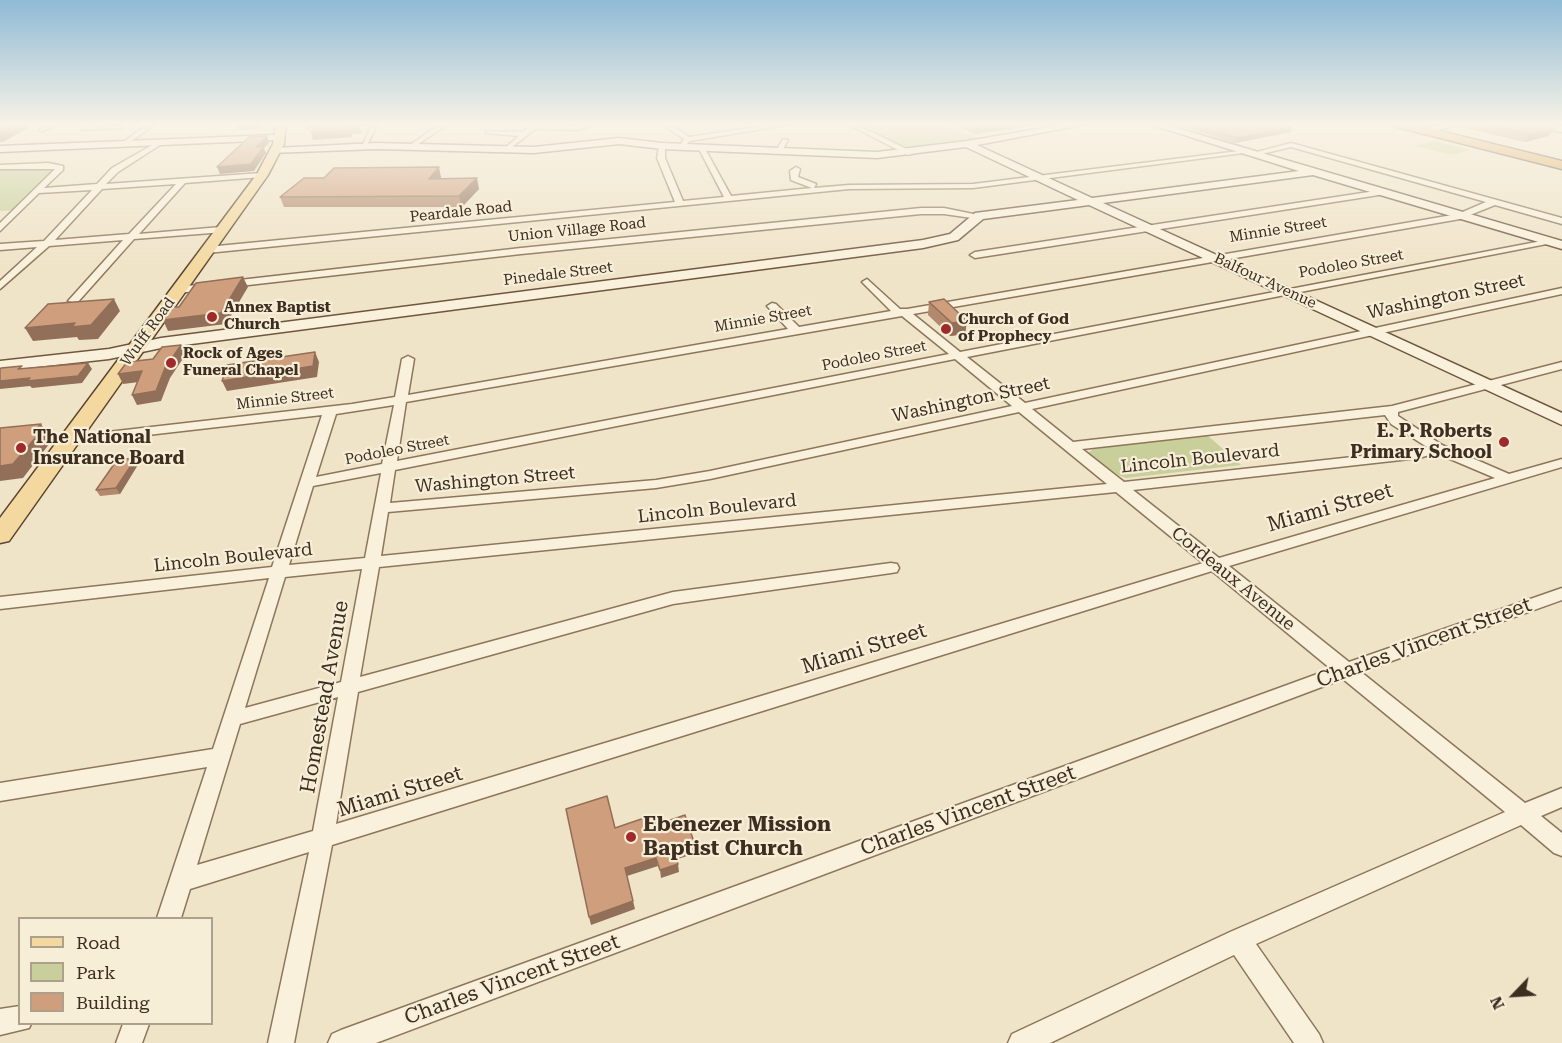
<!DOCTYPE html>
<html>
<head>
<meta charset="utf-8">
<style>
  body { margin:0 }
  #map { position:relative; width:1562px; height:1043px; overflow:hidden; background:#f0e4c8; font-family:"Roboto Serif",serif }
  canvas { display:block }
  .legend { position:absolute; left:18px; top:917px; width:195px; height:108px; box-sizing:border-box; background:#f7eed8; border:2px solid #ada18e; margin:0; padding:8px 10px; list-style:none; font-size:18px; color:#3d2e20 }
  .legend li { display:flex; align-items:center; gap:12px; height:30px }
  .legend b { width:30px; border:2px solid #ada18e }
  .north { position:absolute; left:1484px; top:965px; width:60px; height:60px; -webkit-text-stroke:4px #f7eed8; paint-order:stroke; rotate:245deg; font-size:16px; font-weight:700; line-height:24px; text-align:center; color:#3d2e20 }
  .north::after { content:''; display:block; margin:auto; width:21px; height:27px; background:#3d2e20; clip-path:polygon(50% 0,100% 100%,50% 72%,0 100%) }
</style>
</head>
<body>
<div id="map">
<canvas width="1562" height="1043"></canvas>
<ul class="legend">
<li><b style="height:8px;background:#f3d9a0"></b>Road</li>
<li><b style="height:16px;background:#c9cf9b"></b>Park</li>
<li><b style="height:16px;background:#cf9f7d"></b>Building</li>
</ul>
<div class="north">N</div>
</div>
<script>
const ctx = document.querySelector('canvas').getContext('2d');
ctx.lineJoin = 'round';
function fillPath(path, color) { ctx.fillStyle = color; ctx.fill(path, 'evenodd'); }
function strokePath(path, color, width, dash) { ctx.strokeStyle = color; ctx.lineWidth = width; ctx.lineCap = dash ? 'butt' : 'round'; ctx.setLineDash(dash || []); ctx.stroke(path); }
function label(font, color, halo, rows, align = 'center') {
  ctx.font = font + ' "Roboto Serif",serif'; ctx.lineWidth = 4.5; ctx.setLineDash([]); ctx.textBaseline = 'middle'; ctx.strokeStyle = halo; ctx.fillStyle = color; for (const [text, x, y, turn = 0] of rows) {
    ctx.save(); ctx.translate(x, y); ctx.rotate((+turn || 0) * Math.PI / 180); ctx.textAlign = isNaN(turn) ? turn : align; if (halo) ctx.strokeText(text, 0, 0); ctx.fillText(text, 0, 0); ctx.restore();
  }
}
fillPath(new Path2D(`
  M854,124H942L985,141L912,152Z
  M1434,141L1471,150L1452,155L1415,146Z
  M0,168H56L16,210L0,211Z
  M1206,434L1241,465L1126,478L1118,475L1088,453L1093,449Z`), '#c9cf9b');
const street = new Path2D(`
  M47,124H55L44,131H40V129Z
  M86,124H93L91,127L118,126L121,128L82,130Z
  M148,124H155L126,145H122V143Z
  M440,124H448L414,147H410V145Z
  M533,124L578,126L593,124L579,130L535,129L507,151L505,148L519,136L485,133L488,131L523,132Z
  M662,124H670L689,137L775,124H792L690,141L682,149L679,147L684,139Z
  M847,124H855L915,153L908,155Z
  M371,126L376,127L366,147H362Z
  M783,139L788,140L781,153H775Z
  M161,140L163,143L118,172L106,184L262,173L266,175L262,177L185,183L139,234L221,227L225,230L224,232L134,239L77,303L68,301L123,240L49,246L0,289V281L37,247L0,250V244L44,241L92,190L39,193L0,231V223L55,169H0V165L48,163L63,166V170L44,188L97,184L112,168ZM176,184L129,234L55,240L102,189Z
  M1291,143L1562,218V224L1495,205L1460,219L913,314L960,352L1552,239L1557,242L967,357L1025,403L1562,288V294L1032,409L1073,442L1392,406L1562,362V369L1398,412V416L1442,445L1509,474L1562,459V467L1229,566L1349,662L1562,588V600L1361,672L1525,803L1562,788V807L1541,816L1562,833V856L1554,853L1521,825L1256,944L1319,1034L1323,1043H1294L1234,955L1050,1043H1008L1012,1034L1230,932L1505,812L1343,679L376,1043H328L332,1034L341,1030L1331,669L1212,571L332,845L294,1043H268L309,852L190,889L181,918H157L207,767L0,801V783L213,749L269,578L0,609V597L272,567L322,415L69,444L62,440L64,437L352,404L395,397L402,359L408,356L414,359L408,395L788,329L767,306L772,303L776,304L799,327L891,311L862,282L867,279L900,309H907L1458,214L1486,202L1291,147L1253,156L1249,154ZM902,316L949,354L397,461L406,402ZM955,359L1012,406L710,471L656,480L390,503L395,470ZM394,405L382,464L316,477L336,414ZM1019,412L1107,484L381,556L388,512L656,488L710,479ZM1385,415L1391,424L1427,447L1417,450L1124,482L1082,449ZM1436,453L1495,478L1219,558L1133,490L1419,458ZM381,473L365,558L289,565L313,486ZM1116,492L1203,563L336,824L358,692L673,604L891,573L897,572L899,568L897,564L891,563L673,592L360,677L379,567ZM362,569L341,682L245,708L285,577ZM338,697L313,831L197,865L240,724Z
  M662,144L665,146V158L683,201L724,197L698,147L701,145L704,147L731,196L812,188L791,180L790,171L796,167L800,169L798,177L816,184L814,188L849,185L973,184L1247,150L1251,152L973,188L849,189L207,253L202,250L207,247L675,202L657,158L659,146Z
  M1382,190L1386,192L1385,194L975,258L970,255L975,252Z
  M921,208H944L983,216L979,219L944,214H921L521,254L178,293L173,290L178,287L521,248Z
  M20,1006V1024H31L29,1028L0,1035V1009Z
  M123,1024H149L142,1043H116Z`);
const secondary = new Path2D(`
  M1067,124H1088L977,145L1092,198L1299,171L1149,124H1163L1562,241V249L1313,175L1103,203L1562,413V425L1089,205L983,219L958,240L923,248L161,348L109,359L0,371V361L109,349L161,338L923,240L950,234L975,213L1078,200L966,147L877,158L662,149L619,144L534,153L377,149L271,153V149L275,148L377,143L534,147L619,138L662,143L877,152L967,141Z
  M1443,124H1462L1422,134L1417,131Z
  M1527,124L1562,126V132L1531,127Z
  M274,135L277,136V140L0,152V146Z`);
const primary = new Path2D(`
  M276,124H286L284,144L268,175L9,541L0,543V518L257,174L273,144Z`);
const highway = new Path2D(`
  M1391,124H1412L1562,161V169L1393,126Z`);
strokePath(street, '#8d765c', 3);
strokePath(secondary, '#6f573f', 3);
strokePath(primary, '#5b4430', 3);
strokePath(highway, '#5b4430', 3);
fillPath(street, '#faf1dc');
fillPath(secondary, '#faf1dc');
fillPath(primary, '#f3d9a0');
fillPath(highway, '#e0a458');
fillPath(new Path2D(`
  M950,124H1042L975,134Z
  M1172,124H1281L1292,127L1291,132L1235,143Z
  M1462,124H1535L1549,136L1525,142L1460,127Z
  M441,177L440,179L479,189L462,207H284L280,197Z
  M929,302L967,321L965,334L950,336L928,315Z
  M139,463L120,494L100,496L96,490Z`), '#b2896c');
fillPath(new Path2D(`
  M16,124H29L30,127L3,142H0V133Z
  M237,124H262V128L239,130Z
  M305,124H322L323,127L307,129Z
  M358,124H370L360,127L362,133L352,134V137L313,140L311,132L349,127Z
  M987,124H1042L975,134L976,126Z
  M1292,127L1291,132L1235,143L1237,138Z
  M1554,128L1549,136L1525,142L1529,134Z
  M267,136L269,143L264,148L266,153L254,171L220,174L217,167L257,147Z
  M439,167L441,177L432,189L429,179Z
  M477,178L479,189L462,207L459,196Z
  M243,277L248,287L226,324L168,331L163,320Z
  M114,299L120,311L98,339L79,340L77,337L33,341L25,328Z
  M967,321L965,334L950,336L952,323Z
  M181,345L186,354L170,378L161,401L137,405L132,395Z
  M315,352L319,362L317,377L227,391L222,381Z
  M88,363L92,369L82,383L32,388L30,386L0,389V381Z
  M142,371L147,381L123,384L118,374Z
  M41,424L49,437L47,439L50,443L23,478L0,481V466Z
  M136,458L139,463L120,494L116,488Z
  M695,845L696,853L675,860L674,852Z
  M656,858L658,866L627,876L625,868Z
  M678,864L679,872L661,878L660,870Z
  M633,901L635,909L591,925L589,917Z`), '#916f58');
const building = new Path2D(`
  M0,124H16L0,133Z
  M317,124H359V125L349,127L350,130L311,132Z
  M972,124H987L976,126Z
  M1188,124H1281L1292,127L1237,138Z
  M1486,124H1535L1554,128L1529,134Z
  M267,136L257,147L264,146L251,164L217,167L249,137Z
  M439,167L429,179L477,178L459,196L280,197L304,178H324L334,168Z
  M243,277L221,313L163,320L173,307H179L196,283Z
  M114,299L91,325L72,327L75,323L25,328L48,304Z
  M944,299L967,321L952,323L929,302Z
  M181,345L165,368L156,391L132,395L142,371L118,374L127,362L153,359L162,347Z
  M315,352L313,366L222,381L227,365Z
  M88,363L78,376L27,381L30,378L0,381V369L1,368L22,366L18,369Z
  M41,424L35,430H42L13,464L0,466V428Z
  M136,458L116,488L96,490L117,460Z
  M607,796L615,828L653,815L656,825L685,815L695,845L674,852L678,864L660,870L656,858L625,868L633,901L589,917L566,809Z`);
fillPath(building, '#cf9f7d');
strokePath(building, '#916f58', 1.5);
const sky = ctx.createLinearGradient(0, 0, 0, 270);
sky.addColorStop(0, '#8fbad6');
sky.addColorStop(0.46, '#f8f3e6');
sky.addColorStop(1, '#f8f3e600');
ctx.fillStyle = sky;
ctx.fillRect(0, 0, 1562, 270);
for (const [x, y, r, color] of [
  [212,317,6,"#9e2a2b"],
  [946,329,6,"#9e2a2b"],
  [171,363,6,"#9e2a2b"],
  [1504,442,6,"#9e2a2b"],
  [21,448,6,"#9e2a2b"],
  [631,837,6,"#9e2a2b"]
]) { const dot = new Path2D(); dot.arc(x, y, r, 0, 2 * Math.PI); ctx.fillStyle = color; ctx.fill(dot); strokePath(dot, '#f7eed8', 2); }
label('15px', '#3d2e20', '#f7eed8', [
  ["Peardale Road",461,212,-6],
  ["Union Village Road",577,230,-6],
  ["Minnie Street",1278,230,-9],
  ["Podoleo Street",1351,264,-10],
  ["Pinedale Street",558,274,-7],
  ["Balfour Avenue",1265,281,25],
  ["Minnie Street",763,319,-10],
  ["Wulff Road",148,332,-54],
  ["Podoleo Street",874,356,-11],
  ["Minnie Street",285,399,-7],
  ["Podoleo Street",397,450,-11]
]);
label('bold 15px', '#3d2e20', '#f7eed8', [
  ["Annex Baptist",224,308],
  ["Church",224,325],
  ["Church of God",958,320],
  ["of Prophecy",958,337],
  ["Rock of Ages",183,354],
  ["Funeral Chapel",183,371]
], 'left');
label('18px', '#3d2e20', '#f7eed8', [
  ["Washington Street",1446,297,-12],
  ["Washington Street",971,400,-12],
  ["Lincoln Boulevard",1200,459,-6],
  ["Washington Street",495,480,-5],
  ["Lincoln Boulevard",717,509,-6],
  ["Lincoln Boulevard",233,558,-6],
  ["Cordeaux Avenue",1233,579,39]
]);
label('bold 18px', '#3d2e20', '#f7eed8', [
  ["E. P. Roberts",1492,432],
  ["Primary School",1492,453],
  ["The National",33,438,"left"],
  ["Insurance Board",33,459,"left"]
], 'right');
label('21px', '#3d2e20', '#f7eed8', [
  ["Miami Street",1330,508,-16],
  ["Charles Vincent Street",1424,643,-20],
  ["Miami Street",864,649,-17],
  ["Homestead Avenue",325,697,-80],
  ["Miami Street",400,792,-17],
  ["Charles Vincent Street",968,811,-20],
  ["Charles Vincent Street",512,980,-20]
]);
label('bold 21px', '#3d2e20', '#f7eed8', [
  ["Ebenezer Mission",643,825],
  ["Baptist Church",643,849]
], 'left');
</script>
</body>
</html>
